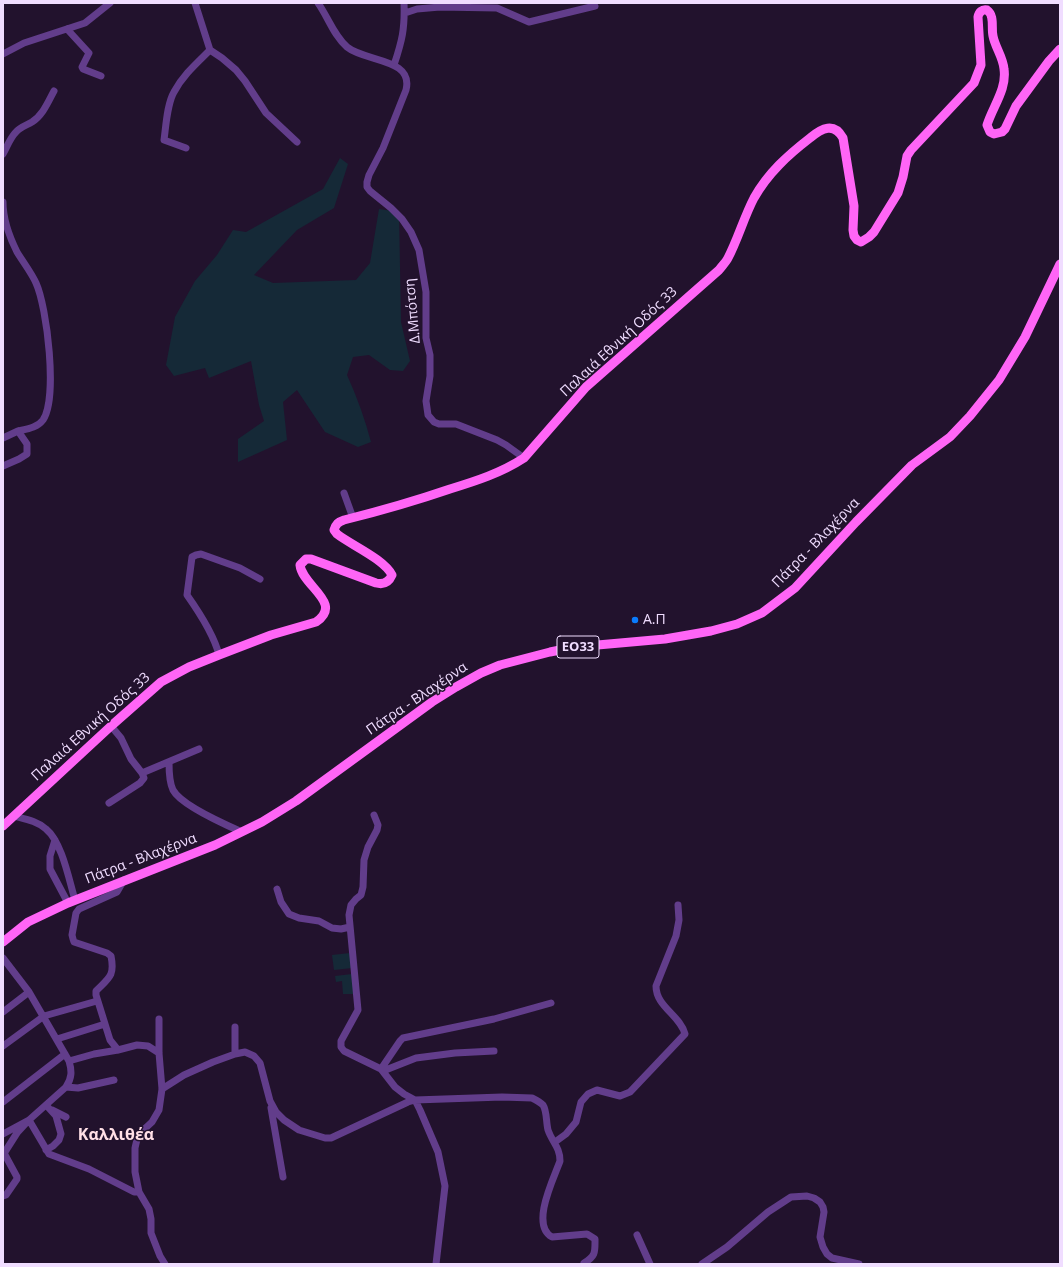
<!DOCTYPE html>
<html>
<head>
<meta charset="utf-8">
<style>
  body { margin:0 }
  #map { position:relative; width:1063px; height:1267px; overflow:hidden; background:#22122d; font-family:"Open Sans",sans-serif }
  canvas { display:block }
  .frame { position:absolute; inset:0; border:4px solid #f0ddff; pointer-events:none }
</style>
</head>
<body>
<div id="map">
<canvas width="1063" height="1267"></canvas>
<div class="frame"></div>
</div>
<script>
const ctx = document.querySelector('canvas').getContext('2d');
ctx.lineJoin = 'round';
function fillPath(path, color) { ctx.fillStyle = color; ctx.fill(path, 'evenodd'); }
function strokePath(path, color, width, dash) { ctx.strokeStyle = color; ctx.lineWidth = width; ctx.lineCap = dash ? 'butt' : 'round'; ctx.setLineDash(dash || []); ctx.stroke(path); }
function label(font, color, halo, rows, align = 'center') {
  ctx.font = font + ' "Open Sans",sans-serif'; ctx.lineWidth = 3; ctx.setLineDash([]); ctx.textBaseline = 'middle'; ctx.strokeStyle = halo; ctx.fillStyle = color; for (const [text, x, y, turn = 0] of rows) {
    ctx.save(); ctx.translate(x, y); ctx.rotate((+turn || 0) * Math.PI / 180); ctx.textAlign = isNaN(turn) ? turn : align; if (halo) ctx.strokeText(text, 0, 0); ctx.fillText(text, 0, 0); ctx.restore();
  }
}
fillPath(new Path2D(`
  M340,158L348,164L334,208L297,230L254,275L273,283L356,280L370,263L379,209L399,212L401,322L410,361L403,371L390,370L369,355L353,357L347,375C357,397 365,419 371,442L358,447L325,432L297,390L283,402L287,440L238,462V439L264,421L259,405L251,361L209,378L205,368L174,376L166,365L175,317L195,281L217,255L233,230L246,232L323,189Z
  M350,953L352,968L334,970L332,955Z
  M352,974L354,994H343L342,981L336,982L335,976Z`), '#152937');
strokePath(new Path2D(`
  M195,3L210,50L222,58L236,70L245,81L266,113L297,142
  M318,3C328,17 334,36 347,47C365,62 414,58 406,90L383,148L369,175L367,182V187L370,191L391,208L402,219L411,232L419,250L426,292V338L430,355V376L426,401L428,415L434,422L439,424H456L497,440L506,445L524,458
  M405,13L417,9L440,7L497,8L529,22L595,6
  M67,29L89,53L82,67L83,69L101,76
  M3,54L24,43L85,23L110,3
  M394,65C402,41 405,29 404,3
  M186,148L164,140C166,126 167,104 174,92C183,75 197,63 210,50
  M3,154C7,147 10,138 16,132C20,127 27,125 32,122C43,115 48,102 54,91
  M3,202C3,220 9,236 17,252C23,262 31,272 36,283C47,307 58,398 43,420C37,428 27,429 18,431L27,444V454L19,459L3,466
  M3,438L18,431
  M344,493L353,518
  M219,655C214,635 199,612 187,595L192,557L196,555L201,554L240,568L260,579
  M169,762C169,770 169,782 173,790C181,805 226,825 242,832
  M142,773L199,749
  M109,803L140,783L144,778L142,773L131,759L121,738L111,726
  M374,815L378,825L377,830L368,847L364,860L363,887L361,895L356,899L351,905L349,915L358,1010L341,1041V1047L344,1051L381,1069L395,1087L404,1094L415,1100L420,1110L438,1152L445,1186L436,1264
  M14,816C25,819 37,821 46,829C62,842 69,880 75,900
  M55,840L50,856V869L68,903
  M277,889L281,902L289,914L299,918L319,921L332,928L341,929L350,927
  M3,958L29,992L69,1061C72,1071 72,1078 66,1087L29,1120L17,1133L3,1155
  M3,1012L29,992
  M159,1019V1053L162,1089L159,1110L152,1122L138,1135L135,1148V1172L139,1192L149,1209L151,1219V1233L160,1256L165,1264
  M235,1027V1054
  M57,1039L105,1024
  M3,1046L44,1016L97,1001
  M118,1050L110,1040L96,995V991C109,978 115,976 111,956L107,953L74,942L73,939L72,935L76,913L79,909L117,892L124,880
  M69,1061L94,1054L118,1050L137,1045L148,1046L159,1053
  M381,1069L400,1041L403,1038L494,1019L551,1003
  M383,1071L416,1058L455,1053L494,1051
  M66,1087L78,1088L114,1080
  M162,1089L184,1075L213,1062L235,1054L245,1052L254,1056L260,1063L270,1101L276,1112L284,1120L299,1130L325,1138H331L408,1102L415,1100L502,1097L532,1098C536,1100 540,1102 543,1105C547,1111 546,1122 548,1130C552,1142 560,1147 560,1161C554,1178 530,1225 552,1237L587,1234L595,1239C595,1252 596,1256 584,1263
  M3,1102L65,1054
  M46,1105L56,1116L61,1134L59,1140L53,1146L46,1150
  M271,1108L283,1177
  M52,1110L66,1117
  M3,1134L29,1120L49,1154L89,1169L134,1192H139
  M555,1142L566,1134L576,1122L581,1102L588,1094L597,1090L620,1096L630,1092L685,1034C680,1015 656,1007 656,986L676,936L679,920L678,905
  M3,1196L6,1195L17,1179V1177L4,1153
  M637,1235L650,1264
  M702,1264L727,1247L768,1212L791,1197L807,1196L814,1198L820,1202L823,1207L824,1212L820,1237L823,1247L827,1254L832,1258L859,1264`), '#623d8b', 7);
strokePath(new Path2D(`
  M3,826L111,726L161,682L189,667L219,655L271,635L316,622C344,603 302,586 300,565L306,559H311L376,583C384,585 389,582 392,575C384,559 351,545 337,534L334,530C336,524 338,522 344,520C380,511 415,501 450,489C476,481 501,473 524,458L586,387L719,270C722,266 726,262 728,258C738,239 744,217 754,198C768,173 788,155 810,138C822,128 834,122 843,138L854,206L853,230L854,236L857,240L861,242L869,237L874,232L898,193L903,177L907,156L911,150L974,83L981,65L978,17C979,12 982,9 987,10C995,16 991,27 993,36C995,47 1003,57 1004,69C1007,89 993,106 987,125L990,132L994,134L1002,132L1005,129L1016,106L1049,61L1060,49
  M3,942L28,922L68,903L215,845L262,822L296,801L432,702L456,687L481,673L500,665L550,652L575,647L665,639L711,631L737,624L762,613L795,588L856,522L912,465L950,437L970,416L999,380L1025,337L1060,264`), '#ff65f6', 9);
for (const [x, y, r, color] of [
  [635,620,4,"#0a7cfe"]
]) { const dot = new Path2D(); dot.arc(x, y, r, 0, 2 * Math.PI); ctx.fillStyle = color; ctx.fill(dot); strokePath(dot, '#22122d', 1.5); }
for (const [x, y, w] of [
  [578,647,42]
]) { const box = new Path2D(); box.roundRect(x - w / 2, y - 11, w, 22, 3); ctx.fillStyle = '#22122d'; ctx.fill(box); strokePath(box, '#f0ddff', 1); }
label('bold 13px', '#f0ddff', null, [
  ["ΕΟ33",578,647]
]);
label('14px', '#f0ddff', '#22122d', [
  ["Δ.Μπότση",413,311,-95],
  ["Παλαιά Εθνική Οδός 33",619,342,-43],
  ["Πάτρα - Βλαχέρνα",816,543,-46],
  ["Πάτρα - Βλαχέρνα",417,699,-34],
  ["Παλαιά Εθνική Οδός 33",91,727,-42],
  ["Πάτρα - Βλαχέρνα",141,859,-21]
]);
label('14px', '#f0ddff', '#22122d', [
  ["Α.Π",643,620]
], 'left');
label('bold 16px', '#ffdfe6', '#22122d', [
  ["Καλλιθέα",116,1135]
]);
</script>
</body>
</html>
